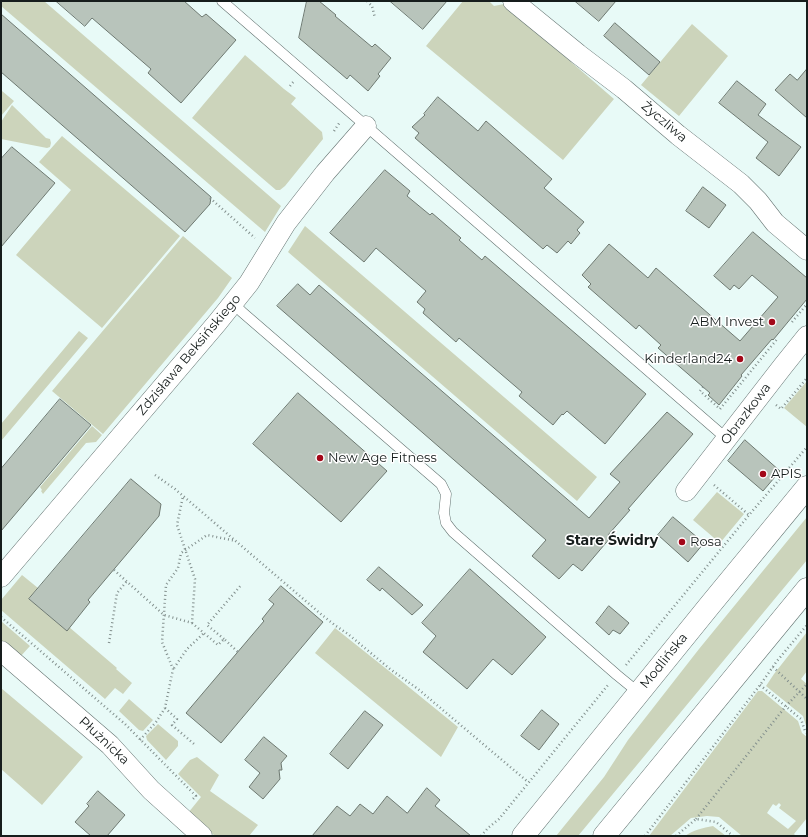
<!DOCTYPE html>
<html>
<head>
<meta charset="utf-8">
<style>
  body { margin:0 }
  #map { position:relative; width:808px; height:837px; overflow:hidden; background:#e8faf7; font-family:Montserrat,sans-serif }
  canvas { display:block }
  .frame { position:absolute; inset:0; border:2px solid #161d1c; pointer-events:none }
</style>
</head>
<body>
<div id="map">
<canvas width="808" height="837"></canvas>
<div class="frame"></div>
</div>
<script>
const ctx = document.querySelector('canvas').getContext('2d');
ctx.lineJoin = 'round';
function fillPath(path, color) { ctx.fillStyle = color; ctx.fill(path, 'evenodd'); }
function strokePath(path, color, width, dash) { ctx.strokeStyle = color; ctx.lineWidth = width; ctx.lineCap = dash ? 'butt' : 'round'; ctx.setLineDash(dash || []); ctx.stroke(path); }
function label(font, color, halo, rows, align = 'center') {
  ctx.font = font + ' Montserrat,sans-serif'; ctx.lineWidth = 3; ctx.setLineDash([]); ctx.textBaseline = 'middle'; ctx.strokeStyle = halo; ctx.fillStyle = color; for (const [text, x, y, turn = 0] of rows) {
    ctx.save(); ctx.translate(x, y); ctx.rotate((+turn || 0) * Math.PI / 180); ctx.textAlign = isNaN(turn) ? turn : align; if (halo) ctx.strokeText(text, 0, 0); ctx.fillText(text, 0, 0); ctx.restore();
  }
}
fillPath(new Path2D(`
  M1,1H44L281,206L265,232L1,6Z
  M463,1H489L494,6L504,4L614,99L563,160L426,46Z
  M692,24L728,56L679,116L641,85Z
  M245,55L284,89L296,98L291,104L322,132L323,139L285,186L280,190H276L192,118Z
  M2,91L14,101L1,116V92Z
  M12,105L46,138L50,139L51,143L50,147L47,148L1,139V122Z
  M62,136L180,236L102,328L16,255L71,190L39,162Z
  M305,226L597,477L577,501L288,252Z
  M183,236L232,278L218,298L103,434L52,391Z
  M79,331L88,338L1,441V424Z
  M807,381V427L784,408Z
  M92,426L102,435L96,442L86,443L43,494L41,491L42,490L40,487Z
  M717,492L744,514L720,543L693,520Z
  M807,517V560L578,836H556L604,777L628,740L699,649Z
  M22,575L38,588L29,599L66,630L69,627L117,668L116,669L132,683L123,694L115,688L105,699L1,610V600Z
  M1,621L30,646L20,657L1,640Z
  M335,628L389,671L458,727L441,757L315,653Z
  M807,632V671L801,679L807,684V729L803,716L766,686L774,674Z
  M1,688L83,757L42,805L1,769Z
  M758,691H762L798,721L802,733L807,737V818L794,834L796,836H742L719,817L707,816L691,818L670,836H649ZM779,803L781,805L779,808L796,821L788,829L767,813L773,804L776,806Z
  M129,699L153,720L143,731L139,730L119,711Z
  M158,724L178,741V746L166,760L147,740L146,736Z
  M197,757L219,775L210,791L258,825L249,836H215L188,813L201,797L178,774L190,760Z
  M713,826L726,836H685C693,830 703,828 713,826Z`), '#ccd4bb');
const building = new Path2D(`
  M56,1H184L202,17L206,14L236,40L181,103L148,73L151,69L92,18L85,26Z
  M307,1H319L336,15L335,16L372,47L375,44L391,58L378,74L380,76L368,91L350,75L347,79L299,38Z
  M390,1H447L423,29Z
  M575,1H616L599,21Z
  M1,14L211,197L210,204L185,232L1,72Z
  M615,23L660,62L649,75L604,36Z
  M807,69V118L775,90L790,74L797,80Z
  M737,81L766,104L758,115L801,147L779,176L756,158L768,142L719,103Z
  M438,97L478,131L486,121L552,179L544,188L584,222L577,230L580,233L571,244L568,241L557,253L547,245L543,249L415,138L419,133L412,127L425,115L424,114Z
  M12,147L55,183L1,247V159Z
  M385,170L410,191L407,196L430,215L432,213L461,238L459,240L482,260L485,256L646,394L605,444L567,411L563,415L562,414L553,425L519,396L522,392L459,338L456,342L423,313L425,309L417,302L426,291L376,248L364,262L330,233Z
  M703,187L726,205L709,228L686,211Z
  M753,232L807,278V299L773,340L772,339L741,375L742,376L719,405L708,395L710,393L658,348L661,345L639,325L636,329L588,287L591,284L582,275L609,244L648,278L656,268L740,341L778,297L752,275L739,289L734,285L730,290L714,276Z
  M298,284L310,295L319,285L589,518L620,482L610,474L667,412L693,434L628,509L630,510L608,535L611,537L582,571L573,564L559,579L532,556L546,540L277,306Z
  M298,393L387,471L341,522L253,444Z
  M60,399L91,425L1,531V469Z
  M745,440L780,471L763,491L728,461Z
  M131,479L161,504L159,516L88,600L90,602L67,631L29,599Z
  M673,517L704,543L688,562L658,535Z
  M379,567L423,605L412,615L382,588L380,591L367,580Z
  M470,569L546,637L512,675L493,659L467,689L423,652L436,636L422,623Z
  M281,586L323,622L221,743L186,713L264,621L262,619L274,604L269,600Z
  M609,606L629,623L620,634L613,630L609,635L596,623Z
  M542,710L559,724L539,750L521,736Z
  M365,711L383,725L348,769L330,754Z
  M264,737L287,756L281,763L282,770H279L280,779L263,799L249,787L260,773L245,760Z
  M427,788L440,800L435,806L471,836H312L337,806L350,816L360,804L373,814L387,796L407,813Z
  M98,791L125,815L107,836H91L75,822L89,806L87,804Z`);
fillPath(building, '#b8c4bb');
strokePath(building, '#6e7971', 1);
const service = new Path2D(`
  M222,1L727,439
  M233,303L242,312L441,484L446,494L444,513L446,523L453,532L617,675L639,693`);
const minor = new Path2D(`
  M513,1L578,54L624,89L678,135L741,184L758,201L775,223L807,250
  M686,491L783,366L807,336
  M1,577L217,323L249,283L286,223L325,173L366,126
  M1,651L110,745L151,790L202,836`);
const primary = new Path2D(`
  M523,836L710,605L807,487
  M604,836L807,589`);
strokePath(service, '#637270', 11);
strokePath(minor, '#637270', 21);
strokePath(primary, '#637270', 23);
strokePath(new Path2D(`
  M367,1L372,6L375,18
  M290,86L294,81
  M334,131L340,122
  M210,198L255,238
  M792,322L807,304
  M703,387L700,391L720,409L778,338
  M776,405L781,409L807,378
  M155,475L175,489L322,615L336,626L348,634L390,669L418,689L528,782
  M714,485L749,515
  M114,570L164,615L192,623L195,579L177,525L183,496
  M1,617L125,724L196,796L191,801
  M192,623L218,645L224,639L238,652
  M224,639L207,625L242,584
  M109,643L117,593L127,581
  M626,665L749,515L807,447
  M773,667L807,699
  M174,668L187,649L204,633
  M760,685L801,719L805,731L807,733
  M165,708L177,719L172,725L194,744
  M140,740L156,722L165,708L173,669L162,642L166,585L178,568L181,553L207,535L236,541
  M696,819L786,706L807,684
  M481,836L488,828L499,819L608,685
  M645,836L760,685L777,661L807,625
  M676,836L696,819L716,822L733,836`), '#828f8d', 2.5, [1, 3]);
strokePath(service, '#fff', 10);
strokePath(minor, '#fff', 20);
strokePath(primary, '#fff', 22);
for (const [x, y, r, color] of [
  [772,322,4,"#a30718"],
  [740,359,4,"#a30718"],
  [320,458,4,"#a30718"],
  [763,474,4,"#a30718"],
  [682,542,4,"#a30718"]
]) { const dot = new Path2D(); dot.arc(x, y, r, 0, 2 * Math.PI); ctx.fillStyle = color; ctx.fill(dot); strokePath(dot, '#fff', 1.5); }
label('13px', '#161d1c', '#fff', [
  ["Życzliwa",664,122,40],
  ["Zdzisława Beksińskiego",189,355,-50],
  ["Obrazkowa",746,414,-53],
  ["Modlińska",664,661,-51],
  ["Płużnicka",104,741,43]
]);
label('13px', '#161d1c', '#fff', [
  ["ABM Invest",764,322,"right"],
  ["Kinderland24",732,359,"right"],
  ["New Age Fitness",328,458],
  ["APIS",771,474],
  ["Rosa",690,542]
], 'left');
label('bold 14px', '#161d1c', '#fff', [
  ["Stare Świdry",612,541]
]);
</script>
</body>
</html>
